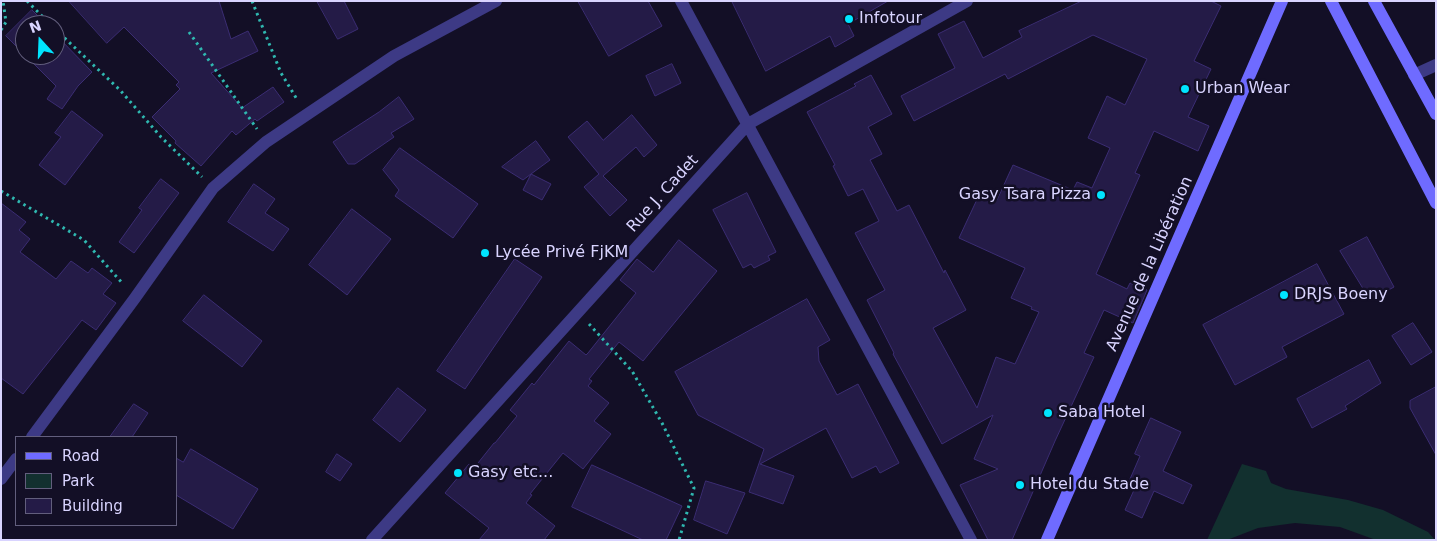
<!DOCTYPE html>
<html>
<head>
<meta charset="utf-8">
<style>
  body { margin:0 }
  #map { position:relative; width:1437px; height:541px; overflow:hidden; background:#130f26; font-family:"DejaVu Sans",sans-serif }
  canvas { display:block }
  .frame { position:absolute; inset:0; border:2px solid #d9d4ff; pointer-events:none }
  .legend { position:absolute; left:15px; top:436px; width:162px; height:90px; box-sizing:border-box; background:#130f26; border:1px solid #625e7d; margin:0; padding:6px 9px; list-style:none; font-size:15px; color:#d9d4ff }
  .legend li { display:flex; align-items:center; gap:10px; height:25px }
  .legend b { width:25px; border:1px solid #625e7d }
  .north { position:absolute; left:15px; top:15px; width:50px; height:50px; box-sizing:border-box; background:#130f26; border:1px solid #625e7d; border-radius:50%; rotate:340deg; font-size:14px; font-weight:700; line-height:20px; text-align:center; color:#d9d4ff }
  .north::after { content:''; display:block; margin:auto; width:18px; height:22px; background:#00e5ff; clip-path:polygon(50% 0,100% 100%,50% 72%,0 100%) }
</style>
</head>
<body>
<div id="map">
<canvas width="1437" height="541"></canvas>
<div class="frame"></div>
<ul class="legend">
<li><b style="height:6px;background:#6f6bff"></b>Road</li>
<li><b style="height:14px;background:#12302f"></b>Park</li>
<li><b style="height:14px;background:#241b47"></b>Building</li>
</ul>
<div class="north">N</div>
</div>
<script>
const ctx = document.querySelector('canvas').getContext('2d');
ctx.lineJoin = 'round';
function fillPath(path, color) { ctx.fillStyle = color; ctx.fill(path, 'evenodd'); }
function strokePath(path, color, width, dash) { ctx.strokeStyle = color; ctx.lineWidth = width; ctx.lineCap = dash ? 'butt' : 'round'; ctx.setLineDash(dash || []); ctx.stroke(path); }
function label(font, color, halo, rows, align = 'center') {
  ctx.font = font + ' "DejaVu Sans",sans-serif'; ctx.lineWidth = 5; ctx.setLineDash([]); ctx.textBaseline = 'middle'; ctx.strokeStyle = halo; ctx.fillStyle = color; for (const [text, x, y, turn = 0] of rows) {
    ctx.save(); ctx.translate(x, y); ctx.rotate((+turn || 0) * Math.PI / 180); ctx.textAlign = isNaN(turn) ? turn : align; if (halo) ctx.strokeText(text, 0, 0); ctx.fillText(text, 0, 0); ctx.restore();
  }
}
fillPath(new Path2D(`
  M1242,464L1266,471L1271,483L1286,489L1348,500L1383,510L1428,532L1435,540H1376L1340,527L1295,523L1258,528L1227,540H1207Z`), '#12302f');
const building = new Path2D(`
  M69,1H219L231,39L248,31L258,51L211,73L242,108L273,87L284,102L257,121L255,119L236,135L232,131L201,166L175,143L176,141L152,117L180,89L176,85L179,82L124,27L107,43Z
  M317,1H344L358,29L338,39Z
  M578,1H648L662,26L609,56Z
  M732,1H888L848,24L854,36L835,47L830,36L766,71Z
  M1082,1H1211L1221,6L1194,61L1211,69L1188,117L1209,126L1198,151L1154,131L1135,173L1140,175L1096,274L1127,289L1130,283L1147,290L1133,323L1104,310L1084,353L1094,357L1055,441L1012,540H988L960,485L998,469L974,459L993,415L942,444L893,354L894,353L867,300L885,290L855,233L879,221L863,189L848,196L833,166L835,165L807,112L856,86L854,84L871,75L892,114L868,127L882,154L870,160L897,211L909,205L944,273L945,270L966,310L933,328L977,408L996,357L1015,364L1039,312L1031,309L1032,307L1011,298L1025,268L959,238L980,193L997,200L1013,165L1073,190L1077,182L1092,188L1110,148L1088,138L1107,96L1125,105L1147,59L1093,35L1008,79L1005,74L914,121L901,96L955,68L938,34L964,21L983,58L1022,37L1019,31Z
  M32,10L47,25H25V55L6,36Z
  M55,34L92,72L78,86L62,109L47,99L56,86L25,55H55Z
  M672,64L681,83L655,96L646,76Z
  M399,97L414,119L391,133L394,137L355,164H348L333,142L379,112Z
  M72,111L103,135L65,185L39,165L61,137L55,133Z
  M632,115L657,145L644,157L636,147L603,176L627,200L610,216L584,187L599,174L568,137L587,121L603,140Z
  M536,141L550,160L531,174L551,184L542,200L523,190L531,174L523,180L502,167Z
  M400,148L478,204L453,238L395,196L399,190L383,170Z
  M161,179L179,193L134,253L119,242L142,210L139,208Z
  M254,184L275,199L265,213L289,229L273,251L228,222Z
  M747,193L776,252L768,256L770,260L754,268L751,264L743,268L713,210Z
  M1,203L26,222L19,230L30,239L20,252L56,279L71,261L88,273L92,268L112,283L103,294L116,303L96,330L82,320L23,394L1,378Z
  M352,209L391,239L347,295L309,265Z
  M1367,237L1394,287L1370,300L1340,251Z
  M679,240L717,271L643,361L619,342L589,379L592,381L588,386L609,403L594,421L611,434L583,469L563,453L530,494L532,495L526,503L555,526L544,540H479L489,528L445,493L469,464L474,468L494,443H495L517,416L510,410L532,383L534,385L569,341L586,355L588,353L636,293L620,280L637,259L653,272Z
  M515,259L542,277L465,389L437,371Z
  M1317,264L1344,314L1282,347L1287,357L1235,385L1203,325Z
  M204,295L262,341L242,367L183,321Z
  M807,299L830,340L818,347L819,361L837,395L858,384L899,463L880,473L876,466L852,478L826,428L760,464L794,476L783,504L749,492L764,449L698,415L675,372Z
  M1413,323L1432,352L1411,365L1392,336Z
  M1369,360L1381,383L1345,406L1347,409L1312,428L1297,399Z
  M1436,387V455L1410,408V401Z
  M398,388L426,410L400,442L373,420Z
  M134,404L148,413L132,437H110Z
  M1151,418L1181,432L1163,471L1192,485L1183,504L1154,491L1142,518L1125,510L1134,490L1127,486L1140,456L1135,454Z
  M191,449L258,489L233,529L176,495V458L183,462Z
  M337,454L352,464L340,481L326,472Z
  M592,465L682,506L666,540H643L572,507Z
  M706,481L745,493L727,534L694,520Z`);
fillPath(building, '#241b47');
strokePath(building, '#3b2d73', 1);
strokePath(new Path2D(`
  M27,1L51,25
  M252,1L281,73L298,101
  M55,29L120,90L161,137L202,177
  M1,30L6,22L3,1
  M189,32L257,129
  M1,191L84,240L123,284
  M589,324L632,371L662,423L694,488L679,540`), '#2fb8b0', 3, [2.5, 4]);
strokePath(new Path2D(`
  M681,1L971,540
  M1414,75L1436,65
  M32,437L135,298L213,188L266,142L394,56L496,1
  M1,479L16,459
  M372,540L748,124L967,1`), '#3d3a85', 12);
strokePath(new Path2D(`
  M1331,1L1436,203
  M1374,1L1436,114
  M1047,540L1282,1`), '#6f6bff', 12);
for (const [x, y, r, color] of [
  [849,19,5,"#00e5ff"],
  [1185,89,5,"#00e5ff"],
  [1101,195,5,"#00e5ff"],
  [485,253,5,"#00e5ff"],
  [1284,295,5,"#00e5ff"],
  [1048,413,5,"#00e5ff"],
  [458,473,5,"#00e5ff"],
  [1020,485,5,"#00e5ff"]
]) { const dot = new Path2D(); dot.arc(x, y, r, 0, 2 * Math.PI); ctx.fillStyle = color; ctx.fill(dot); strokePath(dot, '#130f26', 2); }
label('16px', '#d9d4ff', '#130f26', [
  ["Infotour",859,19],
  ["Urban Wear",1195,89],
  ["Gasy Tsara Pizza",1091,195,"right"],
  ["Lycée Privé FjKM",495,253],
  ["DRJS Boeny",1294,295],
  ["Saba Hotel",1058,413],
  ["Gasy etc...",468,473],
  ["Hotel du Stade",1030,485]
], 'left');
label('16px', '#d9d4ff', '#130f26', [
  ["Rue J. Cadet",663,194,-48],
  ["Avenue de la Libération",1150,264,-66]
]);
</script>
</body>
</html>
